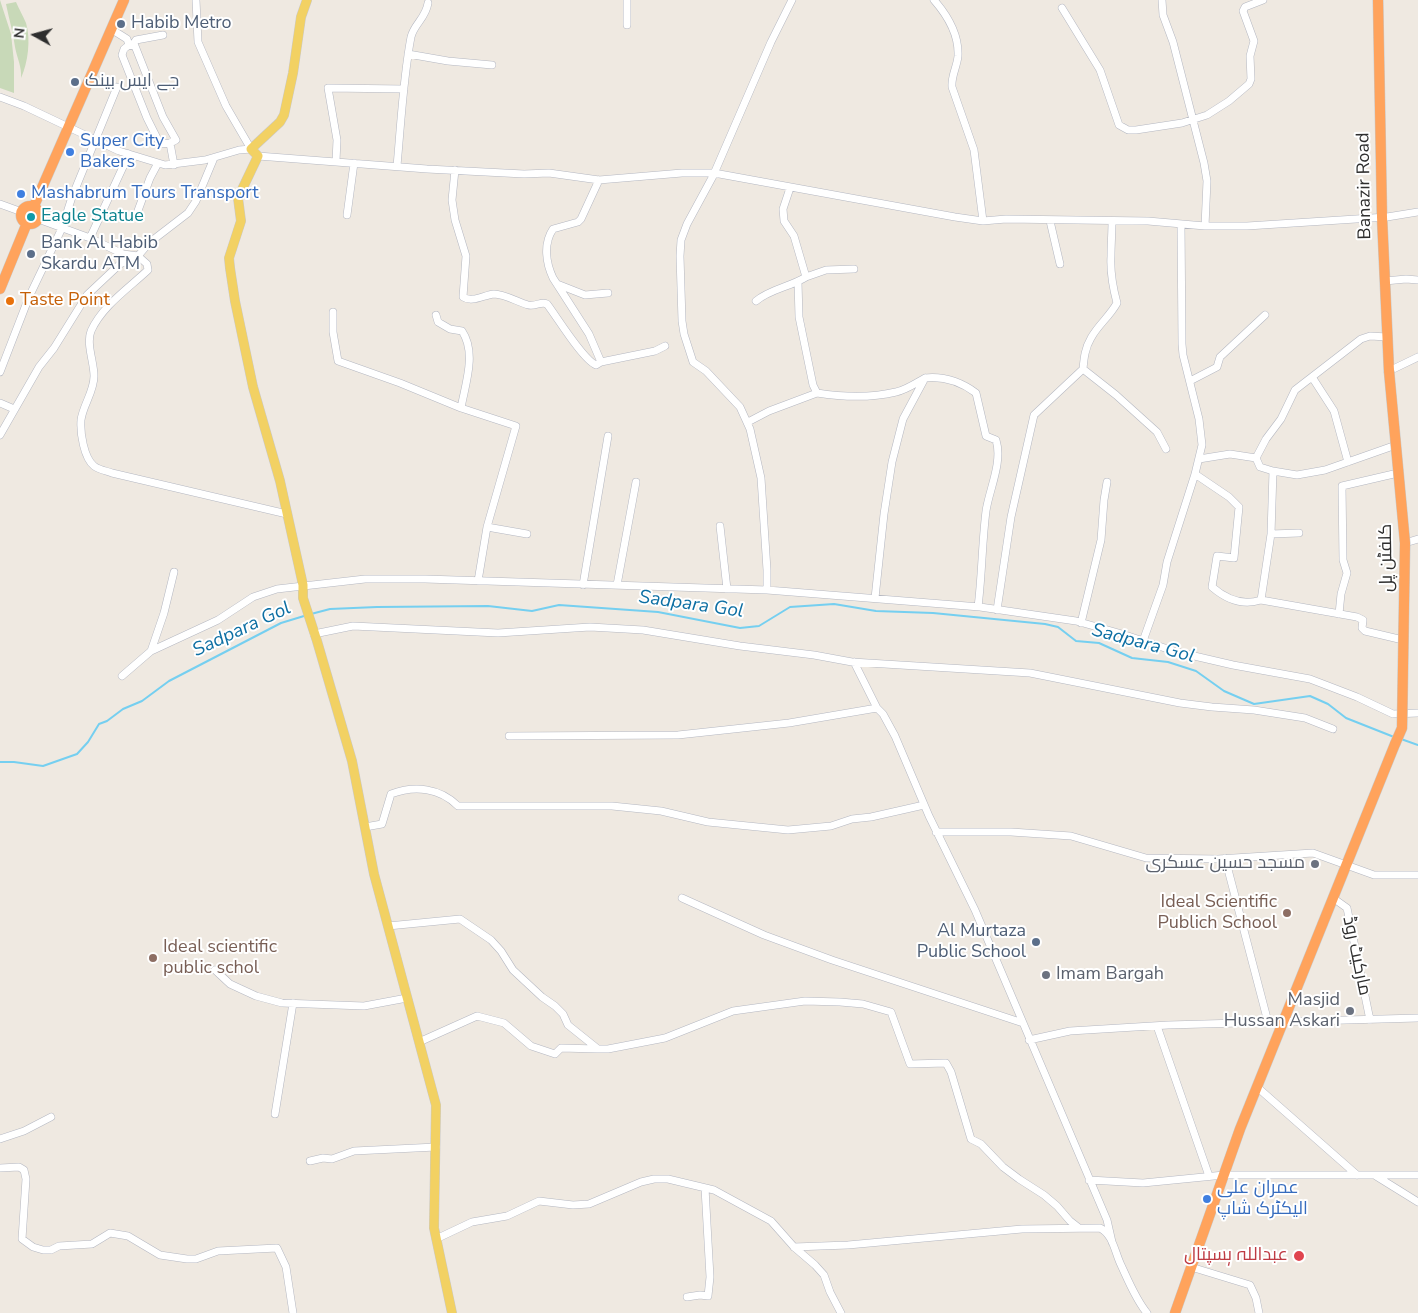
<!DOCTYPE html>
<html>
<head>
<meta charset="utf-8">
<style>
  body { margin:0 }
  #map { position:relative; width:1418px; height:1313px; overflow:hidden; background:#efe9e1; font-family:"Nunito Sans",sans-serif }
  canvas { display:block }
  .north { position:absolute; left:10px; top:10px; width:50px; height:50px; -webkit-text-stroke:4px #fff; paint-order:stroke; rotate:277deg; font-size:14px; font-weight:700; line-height:20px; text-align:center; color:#2e2e2e }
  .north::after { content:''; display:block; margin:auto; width:18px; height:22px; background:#2e2e2e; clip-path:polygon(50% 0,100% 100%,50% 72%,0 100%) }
</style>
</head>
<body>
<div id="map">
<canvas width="1418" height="1313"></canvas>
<div class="north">N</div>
</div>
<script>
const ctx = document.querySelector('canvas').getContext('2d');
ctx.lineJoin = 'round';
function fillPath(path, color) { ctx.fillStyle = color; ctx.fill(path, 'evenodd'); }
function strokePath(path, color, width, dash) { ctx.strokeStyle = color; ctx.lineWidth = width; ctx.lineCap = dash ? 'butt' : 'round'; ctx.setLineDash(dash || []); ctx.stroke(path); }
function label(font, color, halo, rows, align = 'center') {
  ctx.font = font + ' "Nunito Sans",Cairo,sans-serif'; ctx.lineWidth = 4; ctx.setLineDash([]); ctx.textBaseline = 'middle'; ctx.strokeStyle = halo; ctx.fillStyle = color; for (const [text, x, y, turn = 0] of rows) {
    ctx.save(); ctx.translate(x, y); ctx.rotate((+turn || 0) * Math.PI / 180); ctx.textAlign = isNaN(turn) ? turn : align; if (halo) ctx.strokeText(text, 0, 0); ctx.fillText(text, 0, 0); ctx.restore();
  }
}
fillPath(new Path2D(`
  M0,0L11,34L14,62V93L0,88Z
  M16,2C19,9 23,16 26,23C31,39 28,63 21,78C22,67 17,58 15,47C13,32 9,19 6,4Z`), '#c8d9b8');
strokePath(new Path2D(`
  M311,614L330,609L377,607L488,606L532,611L559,605L658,612L740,628L759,626L790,607L834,604L876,611L933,613L1045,624L1058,627L1076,641L1099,643L1132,658L1168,662L1196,671L1224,691L1254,704L1310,696L1328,704L1346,718L1394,737
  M1401,739L1418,745
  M0,762H14L43,766L77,754L88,742L99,724L107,721L123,709L142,701L169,681L281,623L304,616`), '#75cff0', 2);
const minor = new Path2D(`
  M934,0C948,16 959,35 958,56C957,67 951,76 952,87L974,150L983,221
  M1162,0L1163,15L1173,42L1204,163L1207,181L1205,226
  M1062,8L1100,70L1119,125L1128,130H1136L1182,123L1207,115L1229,101L1249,84L1251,79L1250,56L1254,41L1243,11L1245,7L1263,0
  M627,25V0
  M111,29L127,39L129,45L124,49L122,55L147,118L160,144L170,143L174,165
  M129,45L135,46L163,117L176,140L170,143
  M135,46L134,43L136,40L163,35
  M408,54L448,61L492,65
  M0,97L24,106L119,151L165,165L205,160L239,150L251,149L226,106L198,42L196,0
  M258,156L427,169L524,174L549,173L599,180L682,173H714L955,217L983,221L1006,219L1148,221L1205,226H1247L1387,217L1418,212
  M336,161L337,140L328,88L404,89
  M397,166C401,123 403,79 411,37C414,24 426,18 428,3
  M455,170L452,200L455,220L466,256L463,297C472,303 484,295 494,294C504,294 518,302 528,305C535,307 541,301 547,304C557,317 583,360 596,365L601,362L589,334L553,278C546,263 543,244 553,229L578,222L581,219L599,180
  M0,204L22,212
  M347,215L354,163
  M136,216L150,178L158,163
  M38,219L90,238L123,254L138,256L147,264L148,270C129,288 102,306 91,331C86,344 94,362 94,376C94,392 83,405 81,420C80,433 84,458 94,466C99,470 107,471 112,473L287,514
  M1050,221L1060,264
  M1112,221C1112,233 1111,244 1111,256C1110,272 1113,288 1117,303C1110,316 1098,325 1091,338C1085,348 1084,358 1083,369L1116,395L1157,432L1166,449
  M90,238L129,154
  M806,277L826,270L854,269
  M1385,281L1406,279L1418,280
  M557,284L585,295L608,293
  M756,301C770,289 790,287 806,277L794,236L784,221L783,209L790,188
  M333,312V332L338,361L400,383L461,408L516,426L487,527
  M436,315L438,322L450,329L462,331C477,353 465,385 461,408
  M601,362L655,351L665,346
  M1389,371L1418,357
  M0,372L29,297L62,228L72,197L117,87
  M1312,377L1334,411L1348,462
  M1190,381L1217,367L1220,357L1265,315
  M817,393C842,397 871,398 896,392C906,390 916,383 925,378
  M0,403L14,409
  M748,422L769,411L817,393L813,385L799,317L798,282
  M0,435L39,367L54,348L87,295L120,264L138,256L149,243L188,213L196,201L214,158
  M1256,458L1266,439L1281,419L1295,390L1361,339L1370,336L1387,337
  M1199,459L1230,454L1256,458L1260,467L1273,471
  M1195,474L1229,497L1239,507L1234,558L1217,556L1212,587C1226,599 1243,606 1261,600
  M720,526L727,589
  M1299,533L1271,534L1261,600L1357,617L1363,620L1362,628L1365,631L1403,640
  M1271,534L1273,471L1297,475L1325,470L1396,445
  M1405,543L1418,539
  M478,581L487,527L527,534
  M583,585L608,436
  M617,585L636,482
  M767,590V570L761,478L750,429L740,407L706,371L693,362L684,334L682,321L680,256L681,240L687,224L713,176L771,42L792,0
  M875,598L884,514L892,462L903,419L925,378C944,376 961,382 976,393L986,436L996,440C1003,462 989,490 986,511C982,543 982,575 978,607
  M997,610L1011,517L1034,415L1083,369
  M1339,614L1341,594L1347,573L1343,560L1342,486L1398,473
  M1081,623L1101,540L1104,500L1107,482
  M314,634L353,626L498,633L590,627L643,630L740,646L814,655L852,662L1030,673L1180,703L1212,707L1254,710L1305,718L1333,729
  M1143,641L1163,585L1167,562L1195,474L1202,445L1199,419L1183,355L1182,344L1181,224
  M151,651L164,613L174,572
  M854,662L877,708
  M122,676L151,651L218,620L253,597L277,589L365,579H425L767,590L980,607L1076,621L1122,634L1177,652L1233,665L1310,679L1357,697L1393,714L1418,713
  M509,736L678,735L789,723L877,708L883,714L895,736L929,816L975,910L1107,1220L1112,1242
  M365,827L382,824L391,794C415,785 440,788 458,806H612L661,811L708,822L788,830L831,826L852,819L871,817L924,805
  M936,832H1011L1071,836L1146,858L1218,859L1313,853L1374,875H1418
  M1225,858L1268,1022
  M682,898L764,935L832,960L1023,1023
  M1333,898L1347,908L1370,1020
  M388,926L460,919L491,940L501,951L513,970L542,997L555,1006L563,1014L568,1025L598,1049H608L665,1038L733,1011L805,1001L840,1002L863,1004L891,1012L910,1064L946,1063L951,1072L971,1139L981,1144L1003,1167L1019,1179L1044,1195L1057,1206L1070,1221L1079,1228
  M215,970L230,984L256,996L282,1003L364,1006L407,998
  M1157,1026L1209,1176
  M1029,1040L1070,1031L1168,1025L1418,1018
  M419,1042L477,1016L504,1023L531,1046L555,1054L561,1048L597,1049
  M1257,1087L1357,1175
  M275,1114L293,1003
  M0,1139L24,1131L51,1117
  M310,1161L323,1158L332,1159L354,1151L436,1147
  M0,1168L19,1167L24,1170L26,1179L22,1239L33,1247L43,1250H51L59,1246L92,1244L110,1233L128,1236L160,1255L187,1259H196L218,1251L277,1248L286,1267L293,1313
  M1376,1176L1418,1202
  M1089,1180L1143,1183L1224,1175H1418
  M436,1239L472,1222L507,1216L539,1201L573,1205L589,1204L641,1182L654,1179H668L714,1190L771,1221L794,1247L815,1265L824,1275L830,1292L841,1313
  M794,1247L848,1245L1022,1229L1100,1228C1113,1234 1115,1253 1121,1265C1128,1280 1136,1300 1147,1313
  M1191,1267L1250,1285L1256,1298L1259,1313
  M687,1297L700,1295L708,1296L710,1277L705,1188`);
const major = new Path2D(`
  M307,0L301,17L293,73L284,115L280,122L251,149L258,156L238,198L241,221L229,258L230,268L235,301L253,387L280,481L303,585V598L317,641L352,761L374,874L436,1105L434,1228L452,1313`);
const highway = new Path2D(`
  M1378,0L1382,217L1389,371
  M34,206L124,0
  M21 215a9 9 0 1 1 18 0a9 9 0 1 1-18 0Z
  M0,289L27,223
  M1175,1313L1240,1129L1395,744`);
strokePath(minor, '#b4b7c1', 8);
strokePath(major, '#c9c9c9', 10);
strokePath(highway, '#c9c9c9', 11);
strokePath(minor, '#fff', 7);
strokePath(major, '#f2d163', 9);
strokePath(highway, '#ffa35c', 10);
const highwayBridge = new Path2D(`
  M1389,371L1405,543L1402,728L1395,744`);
strokePath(highwayBridge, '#c9c9c9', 11, []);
strokePath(highwayBridge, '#ffa35c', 10);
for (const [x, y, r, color] of [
  [121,24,5,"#5c6f8a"],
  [75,82,5,"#5c6f8a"],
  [70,152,5,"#3f7fe0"],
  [21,194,5,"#3f7fe0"],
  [31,217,5,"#0f9aa8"],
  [31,254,5,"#5c6f8a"],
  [10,301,5,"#e8710a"],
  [1315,864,5,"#6b7280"],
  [1287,913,5,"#8d6e63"],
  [1036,942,5,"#5c6f8a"],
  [153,958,5,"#8d6e63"],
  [1046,975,5,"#6b7280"],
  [1350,1011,5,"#6b7280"],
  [1207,1199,5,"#3f7fe0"],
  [1299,1256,6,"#e0444e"]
]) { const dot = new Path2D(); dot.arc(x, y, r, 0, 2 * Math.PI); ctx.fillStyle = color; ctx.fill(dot); strokePath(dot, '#fff', 2); }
label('18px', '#4e5e75', '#fff', [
  ["Habib Metro",131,24],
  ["جے ایس بینک",85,82],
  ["Bank Al Habib",41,244],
  ["Skardu ATM",41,265],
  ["Al Murtaza",1026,932,"right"],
  ["Public School",1026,953,"right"]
], 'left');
label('18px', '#366cbe', '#fff', [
  ["Super City",80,142],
  ["Bakers",80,163],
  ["Mashabrum Tours Transport",31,194],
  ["عمران علی",1217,1189],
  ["الیکٹرک شاپ",1217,1210]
], 'left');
label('18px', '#2e2e2e', '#fff', [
  ["Banazir Road",1365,186,-91],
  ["کلفٹن پل",1387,558,-91],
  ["مارکیٹ روڈ",1356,956,78]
]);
label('18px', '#0d838f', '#fff', [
  ["Eagle Statue",41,217]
], 'left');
label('18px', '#c56008', '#fff', [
  ["Taste Point",20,301]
], 'left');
label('18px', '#5b616d', '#fff', [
  ["مسجد حسین عسکری",1305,864],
  ["Imam Bargah",1056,975,"left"],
  ["Masjid",1340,1001],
  ["Hussan Askari",1340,1022]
], 'right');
label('18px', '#785e54', '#fff', [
  ["Ideal Scientific",1277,903],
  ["Publich School",1277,924],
  ["Ideal scientific",163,948,"left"],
  ["public schol",163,969,"left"]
], 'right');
label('18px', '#be3a42', '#fff', [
  ["عبداللہ ہسپتال",1288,1256]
], 'right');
label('italic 19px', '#0d6fa3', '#fff', [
  ["Sadpara Gol",691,605,8],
  ["Sadpara Gol",242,630,-25],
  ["Sadpara Gol",1143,644,15]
]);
</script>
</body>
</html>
